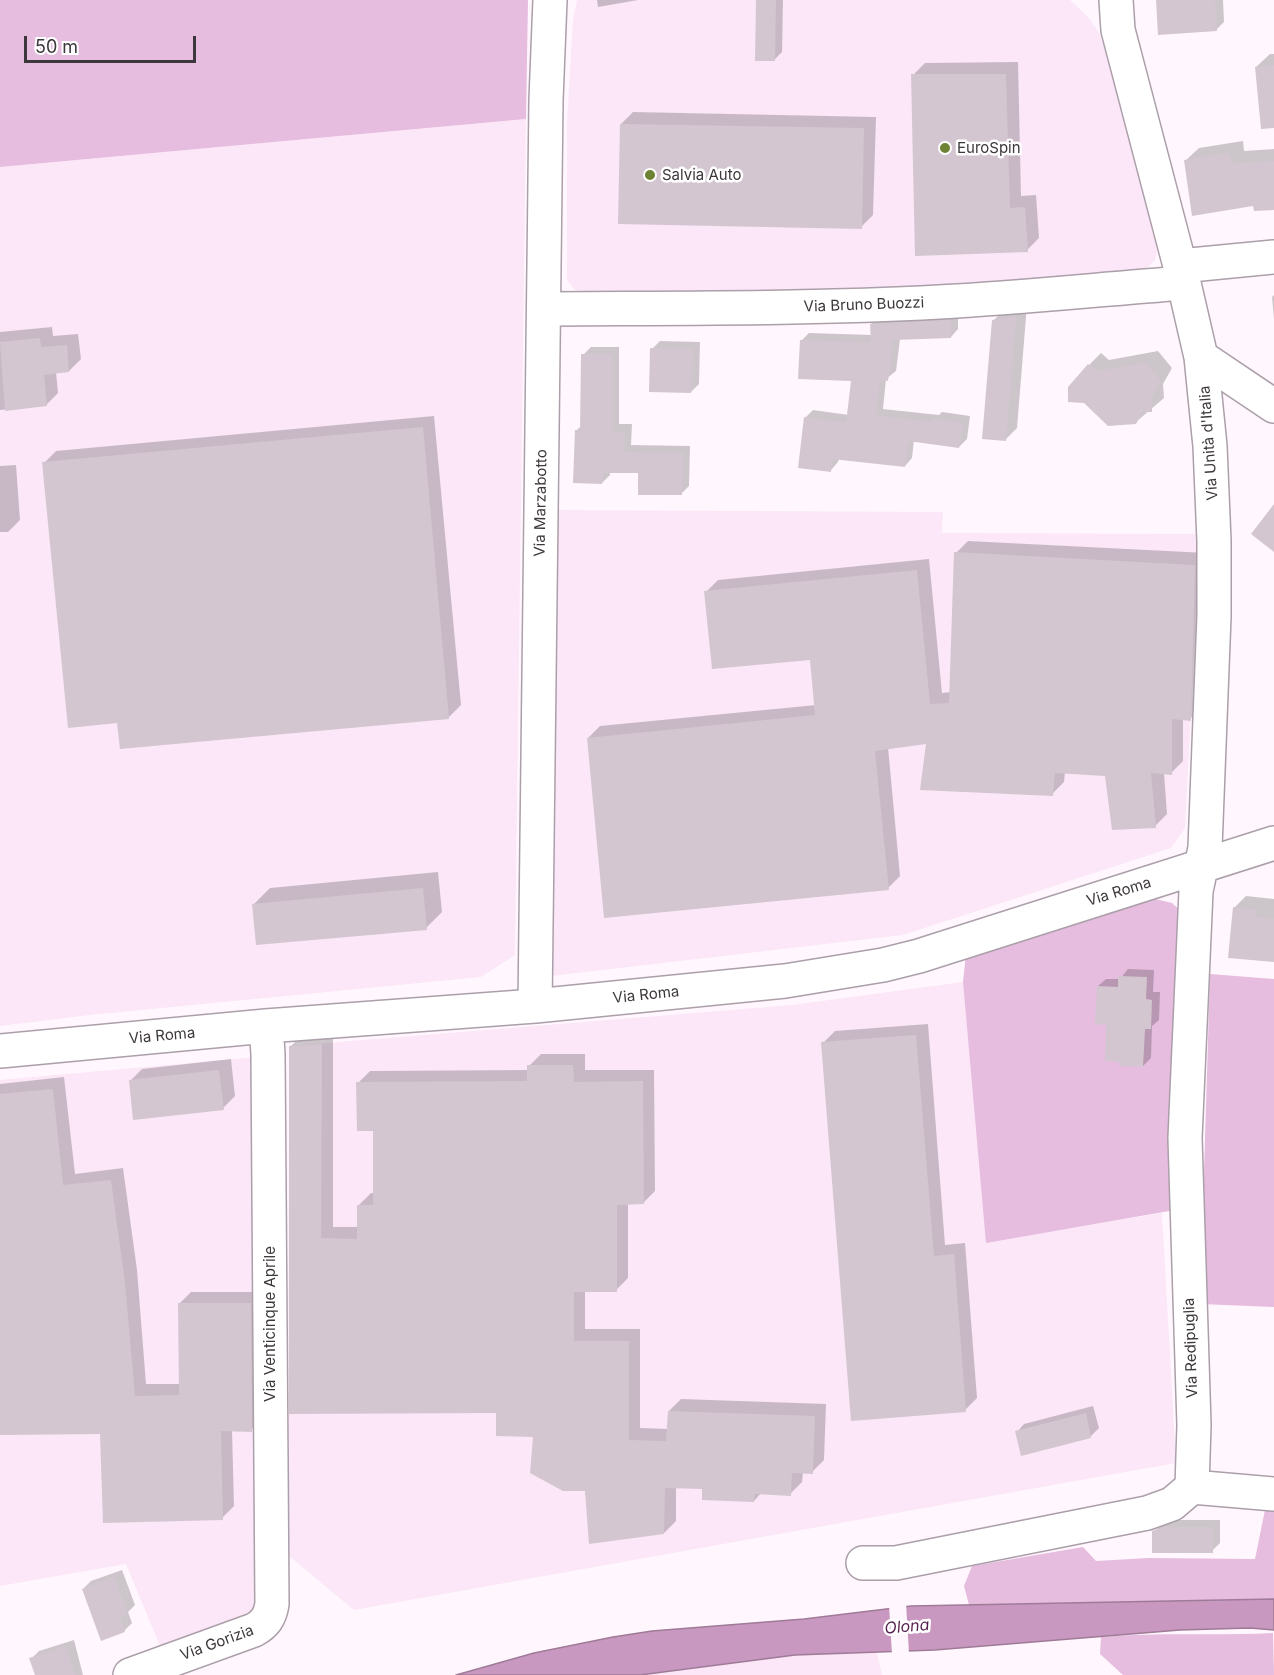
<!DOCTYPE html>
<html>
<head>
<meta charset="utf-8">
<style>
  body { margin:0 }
  #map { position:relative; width:1274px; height:1675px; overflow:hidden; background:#fff7fd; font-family:Inter,sans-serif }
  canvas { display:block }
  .scale { position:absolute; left:24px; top:36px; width:172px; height:27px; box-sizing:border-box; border:3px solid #3c373b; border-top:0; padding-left:8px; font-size:18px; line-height:21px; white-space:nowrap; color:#3c373b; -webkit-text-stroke:4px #fff; paint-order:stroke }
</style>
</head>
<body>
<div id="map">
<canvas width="1274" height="1675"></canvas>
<div class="scale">50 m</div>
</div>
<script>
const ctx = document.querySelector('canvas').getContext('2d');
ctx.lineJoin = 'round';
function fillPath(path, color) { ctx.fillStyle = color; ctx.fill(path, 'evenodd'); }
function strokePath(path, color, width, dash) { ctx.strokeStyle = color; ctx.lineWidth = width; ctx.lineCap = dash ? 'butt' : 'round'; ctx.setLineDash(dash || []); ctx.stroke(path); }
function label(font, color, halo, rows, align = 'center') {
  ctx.font = font + ' Inter,sans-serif'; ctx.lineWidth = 5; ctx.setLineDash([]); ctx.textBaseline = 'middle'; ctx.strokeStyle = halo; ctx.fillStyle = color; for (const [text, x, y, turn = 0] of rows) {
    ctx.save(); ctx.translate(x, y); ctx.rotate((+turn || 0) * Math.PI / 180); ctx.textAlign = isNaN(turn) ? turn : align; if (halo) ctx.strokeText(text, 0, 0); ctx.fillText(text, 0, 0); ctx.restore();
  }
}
fillPath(new Path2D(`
  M577,0H1070L1087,16L1098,31L1105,47L1157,242V252L1155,260L1148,267L1139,272L885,291L587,295L574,289L567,280V123L573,20Z
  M526,119L515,955L481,977L90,1015L0,1026V167Z
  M553,510L943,512L942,533L1200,534L1185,828L1171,848L903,935L551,976Z
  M963,982L987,1242L1162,1213L1176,1463L354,1610L288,1555L289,1046L792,1005Z
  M256,1057L263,1618L162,1651L126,1564L0,1586V1080Z
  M877,1652L882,1675H640L795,1655Z`), '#fbe7f7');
fillPath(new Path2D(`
  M0,0H528L526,119L0,167Z
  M1151,898L1172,903L1185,915L1175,1210L986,1243L963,982L966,954Z
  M1210,974L1274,979V1307L1200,1304Z
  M1267,1500L1274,1501V1599L969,1605L964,1586L972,1566L1083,1547L1096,1561L1148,1558L1255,1559Z
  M1273,1633L1274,1675H1123L1100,1654L1101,1637C1158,1632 1216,1636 1273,1633Z`), '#e6bddf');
const water = new Path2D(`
  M1274,1599V1630L1250,1628L1180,1630L935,1650L795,1655L640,1675H456L534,1653L613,1637L652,1631L804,1619L911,1606Z`);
fillPath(water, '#c998c0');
strokePath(water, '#9f7b98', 1.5);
fillPath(new Path2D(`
  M906,1603L909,1654H892L889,1605Z`), '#fff7fd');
fillPath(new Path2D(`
  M597,0H638L598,7Z
  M757,0H783L782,52L774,60Z
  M1157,0H1223L1224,22L1216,30Z
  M1270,54H1274V107L1256,67Z
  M1018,62L1021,196L1036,195L1039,238L1027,250L913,75L925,63Z
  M633,112L876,117L873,215L861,227L621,124Z
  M1243,141L1244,151L1274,149V208L1255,205L1185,161L1199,148Z
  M1274,295V319L1272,297Z
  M1027,305L1017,428L1005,440L993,321L1005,309Z
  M958,313V329L951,337L900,339L896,371L886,379L883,409L939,415L942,412L970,416L967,439L959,447L914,440L912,458L905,466L839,459L838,462L831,470L805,418L813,410L849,415L853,380L801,341L809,333L872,335L871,324L879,316Z
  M52,327L53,336L78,334L81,359L69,371L56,372L58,393L46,405L0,410V332Z
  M660,341L700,342L699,384L691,392L652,349Z
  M591,347H619V424H632L631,445L690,446L689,486L681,494L639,472L610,471V475L602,483L577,430L582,425L583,355Z
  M1158,351L1172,368L1163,384L1164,398L1136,422L1089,365L1101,353L1109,360Z
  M434,416L461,705L449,717L119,721L44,463L56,451Z
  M16,465L20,520L8,532H0V466Z
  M968,541L1207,553L1202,708L1190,719H1183V761L1171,773H1164L1167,814L1155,826L1107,774L1065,772L1064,782L1052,794L927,742L888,747L900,876L888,888L588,738L600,726L816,705L811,658L706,592L718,580L929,559L942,693L951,692L956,553Z
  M438,872L442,912L426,928L254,904L270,888Z
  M1246,896L1274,899V961L1234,908Z
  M1128,969L1154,970L1153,992H1160L1159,1020L1152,1026L1151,1058L1143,1066L1108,1023L1098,986L1106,979H1120Z
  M928,1024L945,1245L965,1243L977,1398L965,1410L823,1043L835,1031Z
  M333,1033V1227H359V1205L371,1193H374V1129L358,1083L370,1071L529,1070V1066L541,1054H585V1070H654L655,1191L643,1203H628V1278L616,1290H585V1329H640V1428L668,1429L669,1411L681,1399L826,1404L824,1460L812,1472H803L802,1482L790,1494L761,1493L754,1501L704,1487H676V1521L664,1533L587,1490L534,1436L498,1411L291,1413L290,1047L302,1035Z
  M231,1059L235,1096L223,1108L130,1081L142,1069Z
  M64,1077L75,1174L123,1168L137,1270L146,1384H180L179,1304L191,1292H263V1418L251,1430H232L234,1506L222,1518L102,1433H0V1084Z
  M1093,1406L1099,1428L1091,1436L1022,1454L1017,1432L1024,1424Z
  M1172,1520H1220V1543L1212,1551L1154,1532L1162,1524Z
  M122,1570L135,1605L128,1612L132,1623L124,1631L83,1589L91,1581Z
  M74,1640L83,1675H36L31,1659L39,1651Z`), '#0003');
fillPath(new Path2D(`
  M756,0H776L775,61H755Z
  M1156,0H1215L1217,31L1158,35Z
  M1274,65V128L1261,129L1255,67Z
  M911,74H1006L1010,208L1025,207L1028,252L915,256Z
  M620,124L864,128L862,229L618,224Z
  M1230,153L1231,164L1274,161V210L1254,211L1253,206L1192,216L1184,160Z
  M1016,316L1006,441L982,439L992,320Z
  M951,320V338L893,340L888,381L880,380L876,416L933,422V419L963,423L959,448L908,441L905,467L832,459L831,472L798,468L804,417L846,423L851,381L798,379L800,340L871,343L870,324Z
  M40,338L41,347L67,345L69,372L44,375L47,406L5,411L0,342Z
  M650,348L693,349L691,393L649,392Z
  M581,354H612V431L625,432L624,452L683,453L682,495H638V473H603L602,484L573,483L575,430H580Z
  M1145,363L1161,381L1152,397V412H1142L1136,424L1108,426L1084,403L1068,402V387L1088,364L1096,371Z
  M423,427L449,719L120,749L117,723L68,728L42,462Z
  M1274,504V552L1251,534Z
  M954,552L1195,565L1191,721L1172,719V775L1151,773L1156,828L1112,830L1105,776L1055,773L1053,796L920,790L926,744L875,751L889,890L604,918L587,738L815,715L810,660L712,669L704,591L917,570L930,704L949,703Z
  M423,888L427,930L256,945L252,904Z
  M1233,907L1256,910V917L1274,919V962L1228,958Z
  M1118,976L1147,977L1146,999L1152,1000L1151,1029H1145L1143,1067L1119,1066V1062L1105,1061L1106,1025L1095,1024L1097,986L1118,987Z
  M916,1035L934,1256L954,1254L966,1412L851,1421L821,1042Z
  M322,1044L321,1238L357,1239V1205H373V1131H357L356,1082L527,1081V1065H573L574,1082L643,1081L644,1204L617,1205V1292H574V1341H629V1440L666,1441L668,1411L815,1416L813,1474L792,1473L791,1496L755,1494L754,1502L702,1500V1489L665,1488L664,1534L589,1544L585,1491H563L530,1473L533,1437L496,1436V1413L289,1414V1046Z
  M219,1070L224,1110L133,1120L129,1080Z
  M53,1089L63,1185L111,1180L125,1283L135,1396L179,1395L178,1303H251L252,1432L221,1431L223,1520L103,1523L100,1434L0,1435V1094Z
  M1086,1413L1091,1438L1021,1456L1015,1431Z
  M1163,1527H1213V1553H1152V1531Z
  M114,1577L128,1614L120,1617L125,1632L101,1641L82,1589Z
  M66,1647L75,1675H35L29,1658Z`), '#d3c6d0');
const minor = new Path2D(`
  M1180,266L1274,257
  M544,309C676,308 808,309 939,302C1021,298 1102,289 1184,283
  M1201,357L1274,406
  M535,1006L546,100L550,0
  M0,1051L266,1026L535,1006L785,981L883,965L919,956L1274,843
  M1192,1487L1274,1494
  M863,1563H896L1147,1513L1172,1504L1192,1487L1194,1425L1185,1138L1196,891L1205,848L1214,616V541L1210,446L1201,357L1180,266L1118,30L1116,0
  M130,1675L254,1630C265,1624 270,1617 272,1604L268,1054L266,1026`);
strokePath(minor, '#ab9fa9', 36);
strokePath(minor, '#fff', 33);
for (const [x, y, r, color] of [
  [945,148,6,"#6d8233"],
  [650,175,6,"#6d8233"]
]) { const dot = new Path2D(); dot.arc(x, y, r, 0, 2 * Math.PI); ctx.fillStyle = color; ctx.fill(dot); strokePath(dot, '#fff', 2); }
label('15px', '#3c373b', '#fff', [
  ["EuroSpin",957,148],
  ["Salvia Auto",662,175]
], 'left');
label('15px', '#3c373b', '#fff', [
  ["Via Bruno Buozzi",864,305,-2],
  ["Via Unità d'Italia",1209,443,-94],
  ["Via Marzabotto",541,503,-89],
  ["Via Roma",1119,892,-17],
  ["Via Roma",646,995,-6],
  ["Via Roma",162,1036,-5],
  ["Via Venticinque Aprile",270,1324,-90],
  ["Via Redipuglia",1191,1348,-92],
  ["Via Gorizia",217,1643,-20]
]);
label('italic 16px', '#581f51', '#fff', [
  ["Olona",907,1627,-5]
]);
</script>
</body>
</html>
